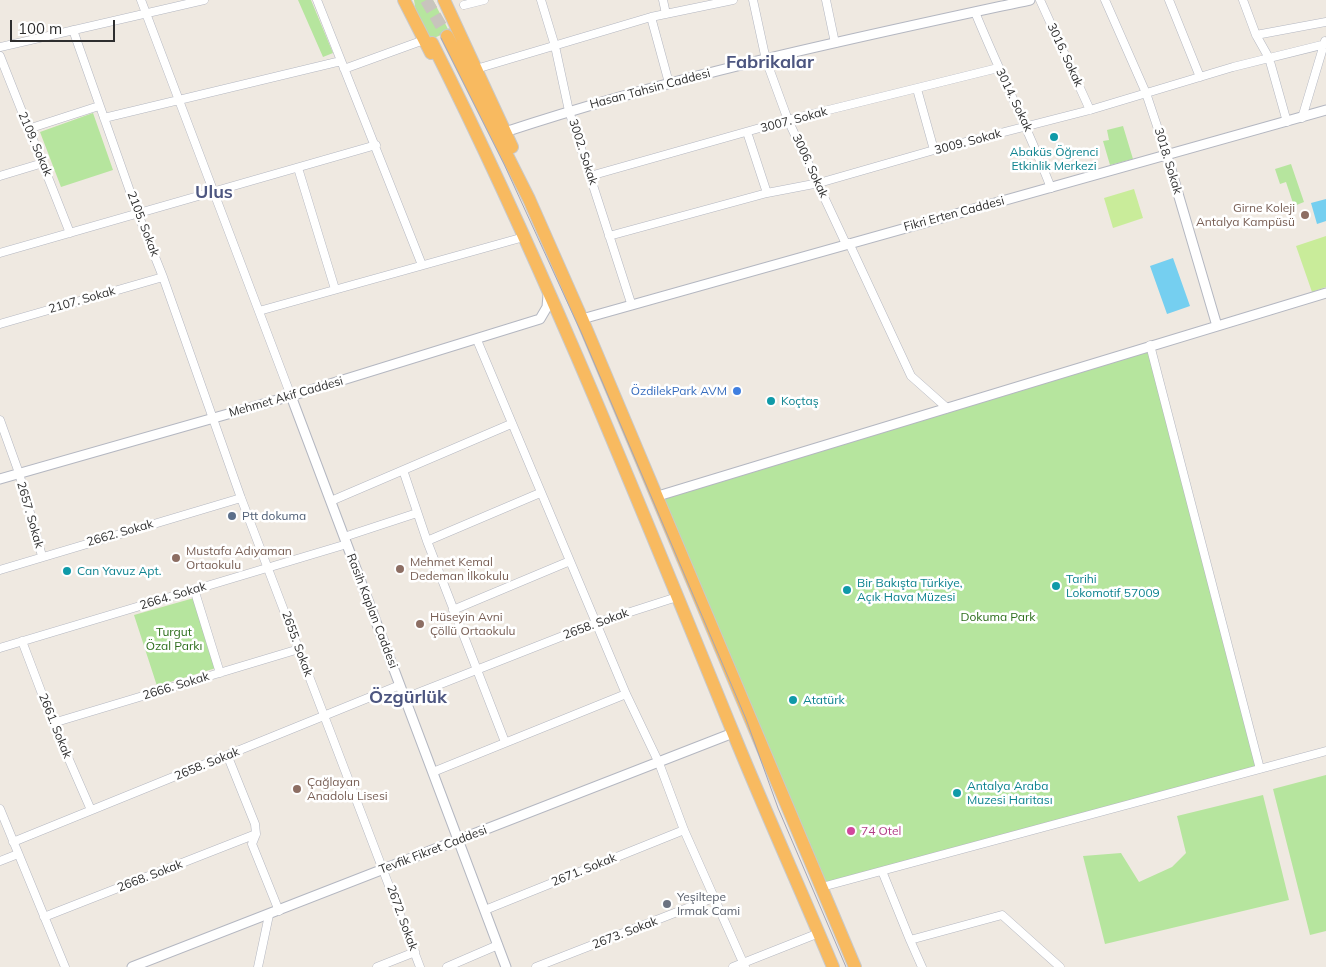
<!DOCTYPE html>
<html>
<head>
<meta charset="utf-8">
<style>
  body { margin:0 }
  #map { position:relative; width:1326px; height:967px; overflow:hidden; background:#efe9e1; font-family:Mulish,sans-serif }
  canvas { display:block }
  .scale { position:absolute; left:10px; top:20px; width:105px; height:22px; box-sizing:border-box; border:2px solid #2e2e2e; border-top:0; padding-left:6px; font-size:15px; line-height:18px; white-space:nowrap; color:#2e2e2e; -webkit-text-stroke:4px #fff; paint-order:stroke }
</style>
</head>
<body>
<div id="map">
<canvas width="1326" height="967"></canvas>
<div class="scale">100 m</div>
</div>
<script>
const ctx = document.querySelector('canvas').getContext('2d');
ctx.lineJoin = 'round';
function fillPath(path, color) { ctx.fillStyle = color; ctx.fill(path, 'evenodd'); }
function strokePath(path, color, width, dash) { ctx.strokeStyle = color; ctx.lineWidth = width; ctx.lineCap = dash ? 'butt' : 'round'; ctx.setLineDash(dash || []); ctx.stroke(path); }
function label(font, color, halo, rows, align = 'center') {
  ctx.font = font + ' Mulish,sans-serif'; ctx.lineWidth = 5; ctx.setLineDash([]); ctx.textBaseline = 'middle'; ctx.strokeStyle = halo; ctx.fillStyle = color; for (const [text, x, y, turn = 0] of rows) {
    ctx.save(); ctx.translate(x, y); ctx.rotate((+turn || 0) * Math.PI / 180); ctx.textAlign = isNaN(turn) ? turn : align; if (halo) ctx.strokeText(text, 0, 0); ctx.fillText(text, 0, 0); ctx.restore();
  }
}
fillPath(new Path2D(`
  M298,0H311L333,53L323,57Z
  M414,0H433L449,31L428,41L417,18Z
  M93,113L113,170L61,187L40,132Z
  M1123,126L1133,159L1110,165L1103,141L1109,140L1107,130Z
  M1291,164L1304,202L1294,206L1286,182L1280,184L1275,169Z
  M1150,345L1260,769L822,887L658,496Z
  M194,598L216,668L157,686L134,615Z
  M1326,775V931L1310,935L1273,789Z
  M1263,795L1289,900L1105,944L1083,856L1121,853L1139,882L1172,867L1186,853L1177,816Z`), '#b6e59e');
fillPath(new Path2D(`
  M1134,189L1143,218L1113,228L1104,198Z
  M1326,236V287L1312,292L1296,246Z`), '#c9ec9a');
fillPath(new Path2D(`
  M1326,199V221L1317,224L1311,203Z
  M1173,258L1190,306L1167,314L1150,266Z`), '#75cff0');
strokePath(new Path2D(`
  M426,0L447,36`), '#c8c4bd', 12, [12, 6]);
const minor = new Path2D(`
  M141,0L291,396
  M317,0L422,265
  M541,0L555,46L569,111L631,303
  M663,0L666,14
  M753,0L766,60L788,120L846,244
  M826,0L835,43
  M1040,0L1090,110
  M1105,0L1146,93L1167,156
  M1169,0L1200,77
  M1243,0L1256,35L1269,58L1287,122
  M464,5L484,0
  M975,12C999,71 1028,128 1051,188
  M651,17L669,83
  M73,30L138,214L163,277L241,498L420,967
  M1256,35L1326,22
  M0,47L204,0
  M0,56L70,233
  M344,69L424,40
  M476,69L651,17L733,0
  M917,89L934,150
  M104,118L341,61
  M1302,118L1325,41
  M28,129L99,106
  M747,132L767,193
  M298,168L335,289
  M0,176L43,163
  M590,176L788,120L998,68
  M609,236L767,193L819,183L934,150L1090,110L1233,67L1326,44
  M849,243L911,376L947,408
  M0,253L376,145
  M259,311L524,237
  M0,324L163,277
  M477,340L626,694L659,763L684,830L745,967
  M1150,345L1260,769
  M0,420L19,473L42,556
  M403,470L427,541L505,742
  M331,501L511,424
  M344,537L417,513
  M427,541L540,493
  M0,570L241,498
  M194,589L220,673
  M453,610L570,561
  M22,641L53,723L91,810
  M0,648L347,544
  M405,698L596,623L677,597
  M53,723L299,649
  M228,757L255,824L256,834L252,844L279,911
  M433,772L626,694
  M0,809L65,967
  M13,842L400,685
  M0,861L18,854
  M882,871L910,940
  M822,887L1326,751
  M485,910L684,830
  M44,917L256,834
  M258,967L269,915
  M377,967L415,952
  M447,967L498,945
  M536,967L713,898
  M733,967L819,933
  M922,967L910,940L1002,915L1060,967`);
const tertiary = new Path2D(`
  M505,132C677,75 854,38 1030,0
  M1167,156L1217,326
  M582,319L1326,110
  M291,396L506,967
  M0,479L291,396L540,319L547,307L548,295
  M658,496L1326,293
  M132,967L733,733`);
const trunk = new Path2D(`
  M404,0L431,53
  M444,0L512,147
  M447,36L529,199L582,319L855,967
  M432,43C544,266 637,498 732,730C764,809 800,888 833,967`);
strokePath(minor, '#b4b7c1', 9);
strokePath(tertiary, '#b4b7c1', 11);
strokePath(trunk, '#c9c9c9', 14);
strokePath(minor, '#fff', 8);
strokePath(tertiary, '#fff', 9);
strokePath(trunk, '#f8ba60', 12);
strokePath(new Path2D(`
  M441,38L504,164L581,332L746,719L778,808L846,967`), '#a3a6b8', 1);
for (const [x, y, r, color] of [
  [1054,137,5,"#0f9aa8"],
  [1305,215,5,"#8d6e63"],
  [737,391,5,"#3f7fe0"],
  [771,401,5,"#0f9aa8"],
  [232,516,5,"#5c6f8a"],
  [176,558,5,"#8d6e63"],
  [400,569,5,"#8d6e63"],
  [67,571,5,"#0f9aa8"],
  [1056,586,5,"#0f9aa8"],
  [847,590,5,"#0f9aa8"],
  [420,624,5,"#8d6e63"],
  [793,700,5,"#0f9aa8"],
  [297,789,5,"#8d6e63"],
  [957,793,5,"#0f9aa8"],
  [851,831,5,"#d1479c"],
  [667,904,5,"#6b7280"]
]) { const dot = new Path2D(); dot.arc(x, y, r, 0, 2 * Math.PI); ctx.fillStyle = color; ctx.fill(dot); strokePath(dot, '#fff', 2); }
label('12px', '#2e2e2e', '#fff', [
  ["3016. Sokak",1065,55,65],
  ["Hasan Tahsin Caddesi",650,89,-15],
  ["3014. Sokak",1014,100,64],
  ["3007. Sokak",794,120,-15],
  ["3009. Sokak",968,142,-15],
  ["2109. Sokak",35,144,67],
  ["3002. Sokak",583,152,72],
  ["3018. Sokak",1168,161,73],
  ["3006. Sokak",810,166,65],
  ["Fikri Erten Caddesi",954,214,-15],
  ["2105. Sokak",143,224,69],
  ["2107. Sokak",82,300,-16],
  ["Mehmet Akif Caddesi",286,397,-16],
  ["2657. Sokak",30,515,74],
  ["2662. Sokak",120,533,-16],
  ["2664. Sokak",173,596,-17],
  ["Rasih Kaplan Caddesi",372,611,69],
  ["2658. Sokak",596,624,-20],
  ["2655. Sokak",297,644,70],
  ["2666. Sokak",176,686,-17],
  ["2661. Sokak",55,726,68],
  ["2658. Sokak",207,764,-22],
  ["Tevfik Fikret Caddesi",433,850,-21],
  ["2671. Sokak",584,870,-22],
  ["2668. Sokak",150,876,-21],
  ["2672. Sokak",402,918,70],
  ["2673. Sokak",625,933,-21]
]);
label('12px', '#0d838f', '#fff', [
  ["Abaküs Öğrenci",1054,152,"center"],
  ["Etkinlik Merkezi",1054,166,"center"],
  ["Koçtaş",781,401],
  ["Can Yavuz Apt.",77,571],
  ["Tarihi",1066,579],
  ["Lokomotif 57009",1066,593],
  ["Bir Bakışta Türkiye,",857,583],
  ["Açık Hava Müzesi",857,597],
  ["Atatürk",803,700],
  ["Antalya Araba",967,786],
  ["Muzesi Haritası",967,800]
], 'left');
label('12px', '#785e54', '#fff', [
  ["Girne Koleji",1295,208,"right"],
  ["Antalya Kampüsü",1295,222,"right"],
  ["Mustafa Adıyaman",186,551],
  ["Ortaokulu",186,565],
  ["Mehmet Kemal",410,562],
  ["Dedeman İlkokulu",410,576],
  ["Hüseyin Avni",430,617],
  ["Çöllü Ortaokulu",430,631],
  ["Çağlayan",307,782],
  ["Anadolu Lisesi",307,796]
], 'left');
label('12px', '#366cbe', '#fff', [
  ["ÖzdilekPark AVM",727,391]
], 'right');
label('12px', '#4e5e75', '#fff', [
  ["Ptt dokuma",242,516]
], 'left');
label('12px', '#2c6e1b', '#fff', [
  ["Dokuma Park",998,617],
  ["Turgut",174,632],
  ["Özal Parkı",174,646]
]);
label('12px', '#b23c85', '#fff', [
  ["74 Otel",861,831]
], 'left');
label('12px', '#5b616d', '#fff', [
  ["Yeşiltepe",677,897],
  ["Irmak Cami",677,911]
], 'left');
label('bold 18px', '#4d5680', '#fff', [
  ["Fabrikalar",770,63],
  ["Ulus",214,193],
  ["Özgürlük",408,698]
]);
</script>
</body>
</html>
